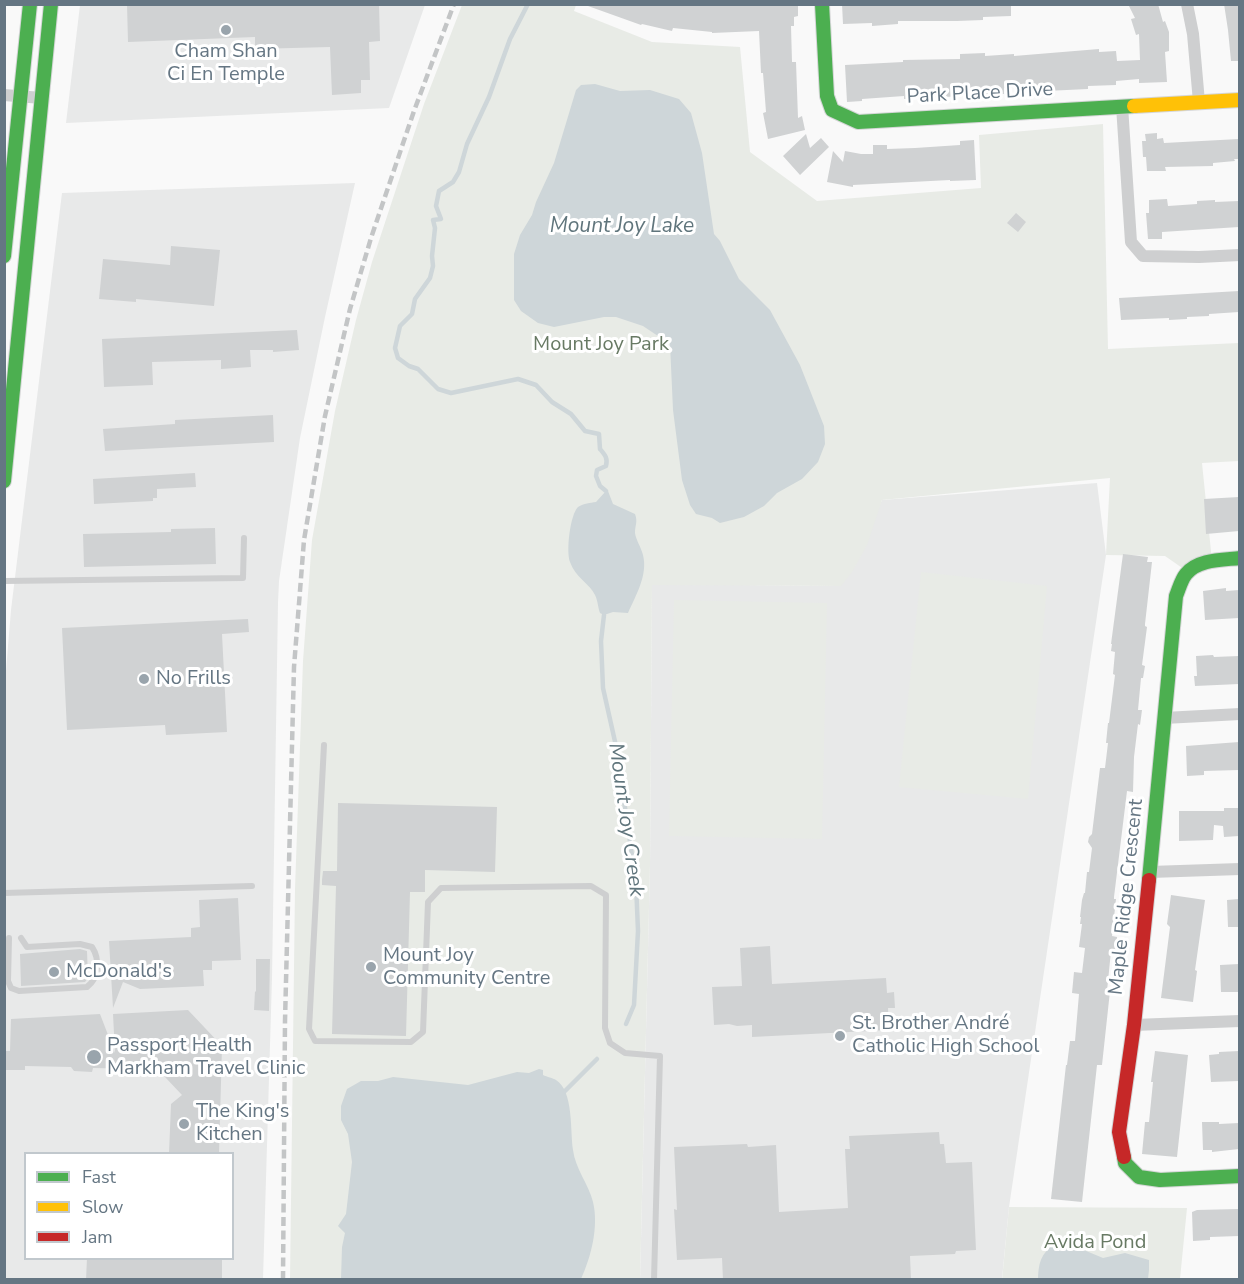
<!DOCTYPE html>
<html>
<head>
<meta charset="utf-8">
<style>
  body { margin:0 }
  #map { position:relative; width:1244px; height:1284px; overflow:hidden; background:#f9f9f9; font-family:"Nunito Sans",sans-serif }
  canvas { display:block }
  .frame { position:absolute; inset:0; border:6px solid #657683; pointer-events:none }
  .legend { position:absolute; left:24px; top:1152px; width:210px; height:108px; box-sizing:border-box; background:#fff; border:2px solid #c1c8cd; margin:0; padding:8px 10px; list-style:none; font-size:18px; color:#657683 }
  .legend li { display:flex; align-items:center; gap:12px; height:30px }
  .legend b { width:30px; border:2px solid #c1c8cd }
</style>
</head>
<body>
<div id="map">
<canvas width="1244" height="1284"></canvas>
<div class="frame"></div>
<ul class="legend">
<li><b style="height:8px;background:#4caf50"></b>Fast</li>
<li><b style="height:8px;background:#ffc107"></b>Slow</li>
<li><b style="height:8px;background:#c62828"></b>Jam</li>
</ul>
</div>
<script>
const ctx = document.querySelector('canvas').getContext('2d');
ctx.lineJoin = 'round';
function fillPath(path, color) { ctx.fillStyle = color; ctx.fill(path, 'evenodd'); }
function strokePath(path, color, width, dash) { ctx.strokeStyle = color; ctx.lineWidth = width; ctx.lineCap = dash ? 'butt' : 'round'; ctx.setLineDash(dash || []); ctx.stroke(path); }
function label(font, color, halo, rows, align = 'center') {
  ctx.font = font + ' "Nunito Sans",sans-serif'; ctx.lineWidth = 6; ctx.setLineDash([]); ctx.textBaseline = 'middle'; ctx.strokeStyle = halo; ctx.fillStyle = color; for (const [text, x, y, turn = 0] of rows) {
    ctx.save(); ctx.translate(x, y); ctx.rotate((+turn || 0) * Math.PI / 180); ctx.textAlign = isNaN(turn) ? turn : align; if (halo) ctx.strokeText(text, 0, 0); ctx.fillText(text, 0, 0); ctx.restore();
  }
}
fillPath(new Path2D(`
  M80,5H425L389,108L66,123Z
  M355,183L325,317L300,438L279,581L278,603L272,978L263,1279L5,1280V683L11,610L62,193ZM26,1154H232V1258H26Z
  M1097,483L1106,555L1009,1207L1002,1279L640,1280L650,865L652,584L840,586L882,500Z`), '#e8e9e9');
fillPath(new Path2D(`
  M462,5H576L574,11L652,42L740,47L750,152L817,201L981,188L979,135L1103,124L1108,349L1239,343V461L1202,463L1212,561L1188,572L1165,556L1106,555L1110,478L882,500L867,545L852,572L841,586L652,585L650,865L640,1279L290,1280L295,889L303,661L312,540L335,411L356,320L372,262L424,104Z
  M921,572L1047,586L1028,799L899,787Z
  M674,600L827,603L822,839L669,836Z
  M1009,1207L1187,1208L1180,1279L1002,1280Z`), '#e8ebe6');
fillPath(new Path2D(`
  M595,84L620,91L650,90L679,99L691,113L702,153L714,234L720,241L739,279L770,310L800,365L824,426L825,444L818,462L802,479L777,493L764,506L744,517L720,523L712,518L696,514L690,505L682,480L673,410L670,344L643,326L616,317H604L554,327L538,323L521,311L514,300V254L520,235L532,215L536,202L554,163L576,90L581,85Z
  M606,491H608L613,504L635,514C638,522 635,525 635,533C636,540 641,547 643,555C648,575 636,595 628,613L613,612L604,615L600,613C598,608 598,601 595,595C590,584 575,577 570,562C566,551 570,515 578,507C584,503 590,503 596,502Z
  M539,1069L543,1070V1075C547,1077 553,1078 556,1080C574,1091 570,1132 573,1150C575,1168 589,1185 593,1202C599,1227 591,1257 581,1279H341L342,1247L345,1233L338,1226L346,1214L352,1162L348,1134L341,1120V1106L347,1089L361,1081H378L393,1077L468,1085L517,1072L529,1073Z
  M1054,1243H1067L1103,1258L1125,1253L1149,1260V1270L1148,1279H1038C1039,1260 1041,1256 1054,1243Z`), '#ced6d9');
strokePath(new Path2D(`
  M528,4L510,39L489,97L467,144L459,172L453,182L439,191L436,206L441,219L433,220L435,228L432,256L433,266L430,278L415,299L412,314L400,326L395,348L398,358L409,366L418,369L438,389L451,393L518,379L536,385L552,402L571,414L585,431L599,434L600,449C605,455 608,458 606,466L597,470L596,476L600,486L606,491
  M604,615L601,641L603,688L616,746L636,883L638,931L634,1005L626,1024
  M565,1091L597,1059`), '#ced6d9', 4.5);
fillPath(new Path2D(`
  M127,4H379L380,41L369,42L370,80H361V93L332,95L330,47L255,49V37L128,42Z
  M588,4H798V16L794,17V26H791L792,62H796L798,118L802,116L805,130L768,139L763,113L766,112L763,73H761L759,31L712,33V32L673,28L672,31L642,24L641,25L588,6Z
  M842,4H1011V16L983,17V20L957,21H898V24L872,26V23L843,24Z
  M1128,4H1158L1163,22L1165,21L1169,32V51L1165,52L1167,82L1139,83V79L1116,81V85L1088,86V89L1046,91L1045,85L1015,87L1004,88V94L904,99V96L862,99V101L847,102L845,65L903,62V60L960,59V54L985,53V56L1014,54V56L1099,49V52L1116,51L1117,61L1140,60L1139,34L1136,35L1131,19L1135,18Z
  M1224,4H1239V61H1231L1228,30Z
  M1157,133V139L1163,138L1164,143L1239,139V159H1234L1235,161L1213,163V166L1165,167L1166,171H1147L1146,157H1143L1142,141H1146L1145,134Z
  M806,134L810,148L821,138L829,147L800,175L783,156Z
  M974,140L976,180L950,181V180L853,185V187L827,182L833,151L843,162L845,151L861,154H873V145H887V149L915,148L960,145V141Z
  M1167,199L1168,206L1197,204V201L1215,200V202L1239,201V227L1162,232V239H1148L1146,213H1149V200Z
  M1016,213L1026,222L1018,232L1007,223Z
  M171,246L220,250L214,306L136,299V302L99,299L103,259L170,265Z
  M1239,291V312L1209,314V316L1187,317V319L1169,320V318L1121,320L1119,298Z
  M297,330L299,350L273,352V350H250L251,367L221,369V360L152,362L153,385L104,387L102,339Z
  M273,415L274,442L105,451L103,429L175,424V420Z
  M195,473L196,487L157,489V498H153V501L94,504L93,479Z
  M1239,497V531L1206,534L1204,499Z
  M215,528L216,564L84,567L83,534L171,532V529Z
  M1123,554L1148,557L1147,562H1152L1145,624V626L1147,627L1142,665L1145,666L1143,678H1141L1138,710H1142L1140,725L1138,724L1134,757L1133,792L1127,791L1114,897V899H1116L1112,936L1117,937L1116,951H1111L1107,991H1110L1102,1065H1097L1082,1202L1051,1199L1066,1065H1067L1070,1041H1075L1079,994L1072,993L1074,972L1082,973L1085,948L1079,947L1082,924H1080L1081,917H1080L1082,900L1084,893H1085L1087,872H1089L1092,848L1088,842L1089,837L1092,834L1100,768H1105L1108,743H1106L1108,723H1109L1115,675L1113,674L1115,652L1111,651L1112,644H1111Z
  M1226,588V591L1239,590V618L1205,620L1203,591Z
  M248,619L249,632L222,634L227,732L166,735L165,725L67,730L62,628Z
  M1213,655L1214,657L1239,656V684L1195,686L1194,676H1197L1196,656Z
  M1239,742V770L1204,771V775L1187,776L1186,746Z
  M338,803L497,807L495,872L425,870V892H410L406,1036L332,1034L336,886L322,885V880L323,871H337Z
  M1224,808H1239V836L1224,837L1223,826L1214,825L1213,840L1179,841V811H1224Z
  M1171,895L1205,900L1195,970L1197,971L1193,1002L1161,998L1170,927L1167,924Z
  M238,898L241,960L212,961V970H203L204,986L140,989L123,982L113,1008L109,941L191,937V928L200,927L199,900Z
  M1239,899V927H1228L1227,900Z
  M770,946L772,984L886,978L887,993L894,992L895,1008H888L889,1030L752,1037V1025L737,1026L729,1024L714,1025L712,987L742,986L740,948Z
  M80,949L87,951L88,978L85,982L21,986L20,954Z
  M256,959H270L269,1011L254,1010L255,991L256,992Z
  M1239,964V992H1221L1220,965Z
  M188,1010L222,1046L219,1154H169L171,1104L182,1095L149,1060L140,1069L93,1068L92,1072L74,1071L71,1067L25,1066V1070H5L6,1051H10L11,1019L100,1014L115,1053L113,1014Z
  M1155,1051L1188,1055L1177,1157L1142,1154L1145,1122H1149L1153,1082H1151Z
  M1239,1051V1081L1211,1082L1209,1055L1219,1054V1052Z
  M1202,1122H1219V1124L1239,1123V1149L1212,1152V1150H1203Z
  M939,1132L940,1144H944L946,1163L972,1162L976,1250L956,1251L955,1254L910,1256L911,1280H723L722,1258L677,1260L674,1209L677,1210L674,1147L747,1144L748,1147L776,1145L779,1212L848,1208L845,1149H850L849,1136Z
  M1239,1209V1236L1210,1237V1240L1193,1241L1192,1212L1197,1210Z
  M87,1258H222V1280H86Z`), '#d0d2d3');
const fast = new Path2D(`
  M822,4L827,96L832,110L858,122L1134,106
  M4,256L30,4
  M4,481L51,4
  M1149,880L1176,596C1179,589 1181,580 1186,574C1198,559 1223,560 1240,558
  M1124,1157L1125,1163L1139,1177L1160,1180L1240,1176`);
const slow = new Path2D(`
  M1134,106L1240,100`);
const jam = new Path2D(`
  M1124,1157L1119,1132L1134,1025L1149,880`);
strokePath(fast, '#d5d6d7', 16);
strokePath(slow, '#d5d6d7', 16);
strokePath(jam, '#d5d6d7', 16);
strokePath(new Path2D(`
  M4,581L243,578L244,538
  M324,745L309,1029L315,1041L411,1042L423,1032L428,902L441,888L591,886L606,895L605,1028L610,1043L625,1053L660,1056L654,1280
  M4,893L252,886
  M9,938L8,981L11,988L19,991L87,987C99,978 100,959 92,947L80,944L27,947L21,938`), '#cecfd0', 6);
strokePath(new Path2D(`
  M1187,4L1193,34L1199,102
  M4,95L42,98
  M1122,106L1131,242L1143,256L1199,257L1240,255
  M1164,718L1240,714
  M1150,872L1240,869
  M1134,1025L1240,1021`), '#cecfd0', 12);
strokePath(fast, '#4caf50', 14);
strokePath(slow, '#ffc107', 14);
strokePath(jam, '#c62828', 14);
strokePath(new Path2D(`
  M283,1280L285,1021L294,667L304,540L325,416L350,309L371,238L414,111L454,4`), '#c3c5c6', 4.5, [9, 4.5]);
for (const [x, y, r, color] of [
  [226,30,6,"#99a4ac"],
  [144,679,6,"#99a4ac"],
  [371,967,6,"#99a4ac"],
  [54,972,6,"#99a4ac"],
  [840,1036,6,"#99a4ac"],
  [94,1057,8,"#99a4ac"],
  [184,1124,6,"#99a4ac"]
]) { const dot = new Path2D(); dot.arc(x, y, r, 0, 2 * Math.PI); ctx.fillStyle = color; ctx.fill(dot); strokePath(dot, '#fff', 2); }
label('20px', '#657683', '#fff', [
  ["Cham Shan",226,52,"center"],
  ["Ci En Temple",226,75,"center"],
  ["No Frills",156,679],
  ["Mount Joy",383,956],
  ["Community Centre",383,979],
  ["McDonald's",66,972],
  ["St. Brother André",852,1024],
  ["Catholic High School",852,1047],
  ["Passport Health",107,1046],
  ["Markham Travel Clinic",107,1069],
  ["The King's",196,1112],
  ["Kitchen",196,1135]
], 'left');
label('20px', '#657683', '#fff', [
  ["Park Place Drive",980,94,-3],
  ["Maple Ridge Crescent",1127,897,-84]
]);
label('20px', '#687a64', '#fff', [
  ["Mount Joy Park",601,345],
  ["Avida Pond",1095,1243]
]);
label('italic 21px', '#60757c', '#fff', [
  ["Mount Joy Lake",622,227],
  ["Mount Joy Creek",625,820,82]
]);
</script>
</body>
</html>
